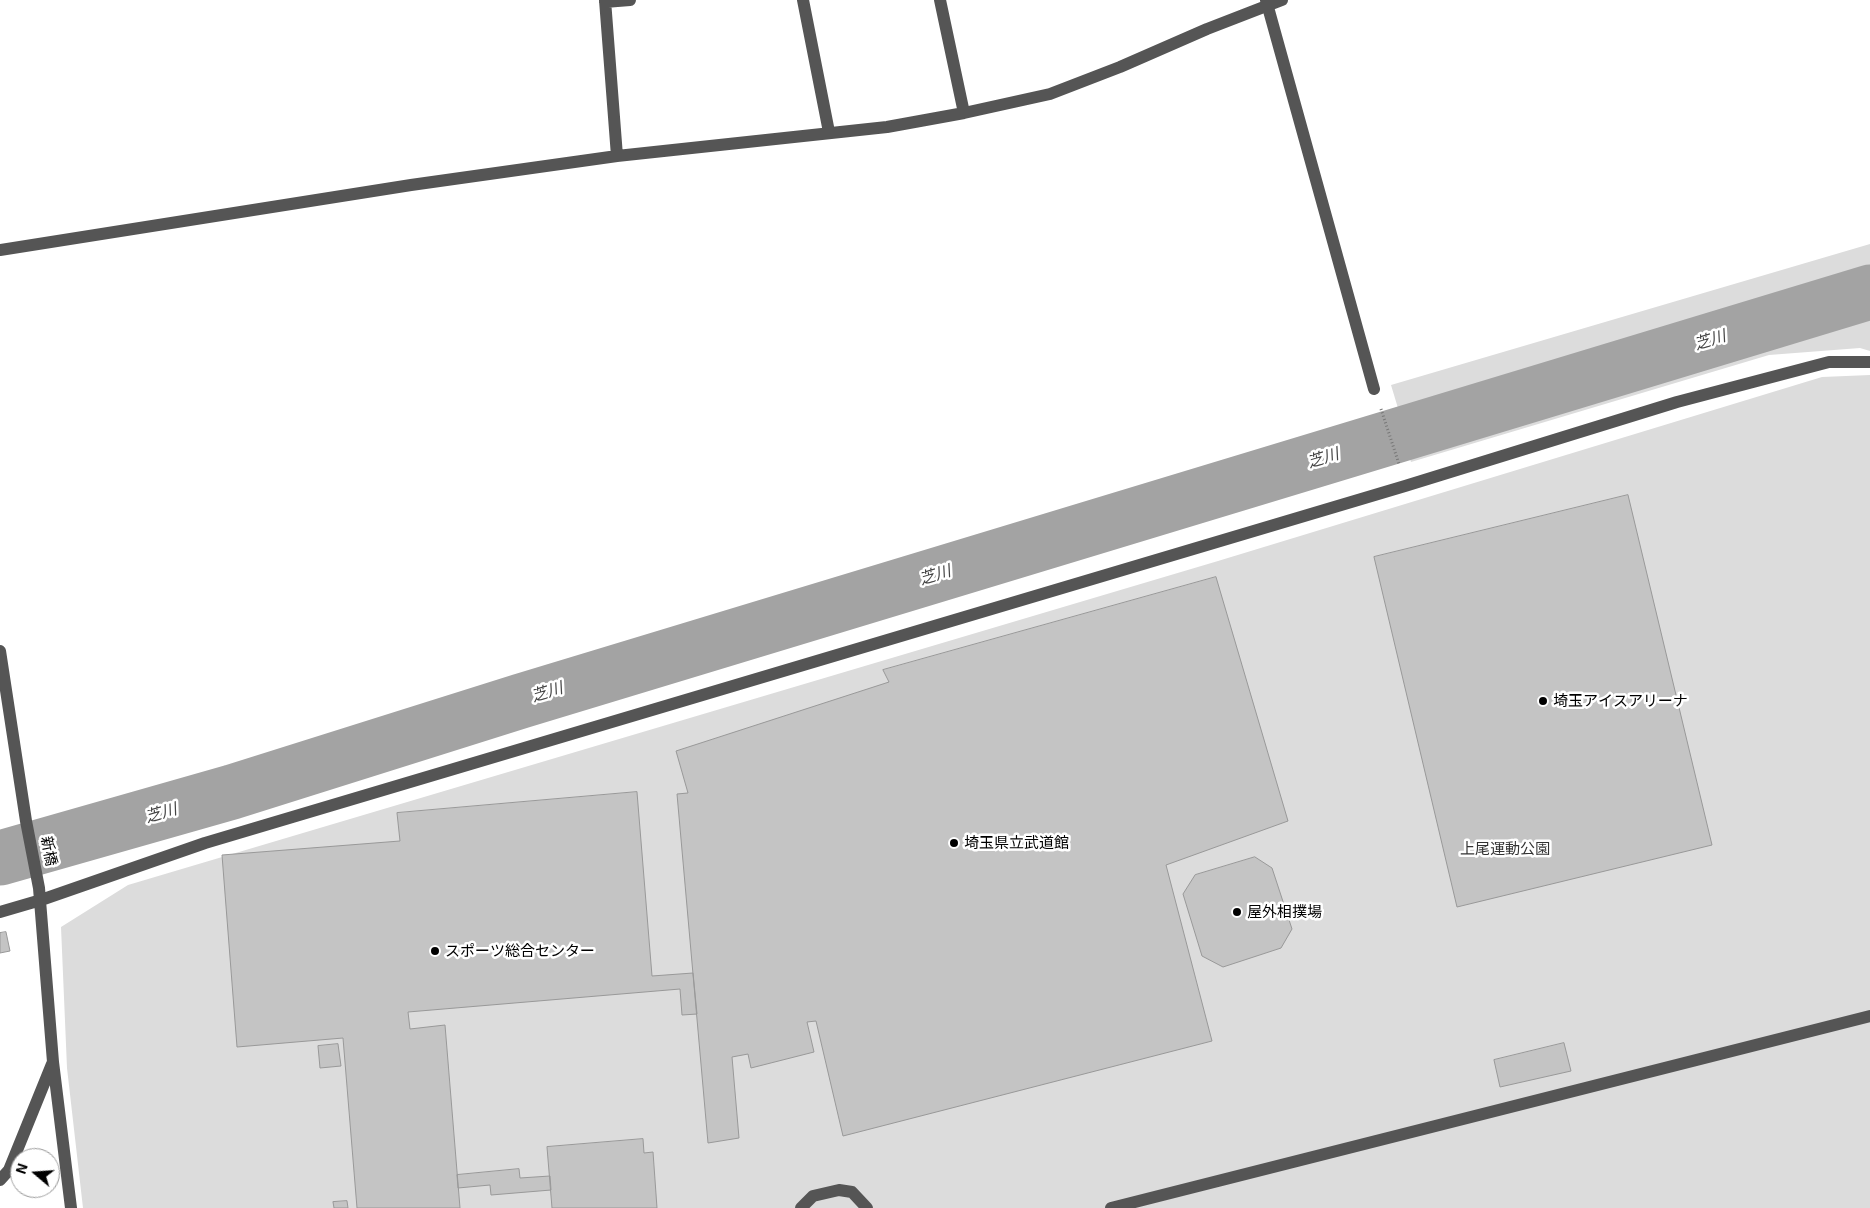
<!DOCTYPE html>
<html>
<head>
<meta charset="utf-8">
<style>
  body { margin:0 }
  #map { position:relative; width:1870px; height:1208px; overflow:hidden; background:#fff; font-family:"Exo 2",sans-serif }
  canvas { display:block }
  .north { position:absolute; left:10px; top:1148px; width:50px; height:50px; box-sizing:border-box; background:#fff; border:1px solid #999; border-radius:50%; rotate:288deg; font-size:14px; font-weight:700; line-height:20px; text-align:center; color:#000 }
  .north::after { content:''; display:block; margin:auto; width:18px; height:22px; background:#000; clip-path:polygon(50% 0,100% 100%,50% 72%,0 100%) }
</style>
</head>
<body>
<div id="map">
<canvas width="1870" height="1208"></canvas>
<div class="north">N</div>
</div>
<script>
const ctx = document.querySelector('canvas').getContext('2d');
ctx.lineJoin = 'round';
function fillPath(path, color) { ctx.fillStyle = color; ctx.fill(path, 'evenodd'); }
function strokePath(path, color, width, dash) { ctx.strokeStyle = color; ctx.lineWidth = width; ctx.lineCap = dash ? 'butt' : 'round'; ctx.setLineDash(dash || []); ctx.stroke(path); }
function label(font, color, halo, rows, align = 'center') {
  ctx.font = font + ' "Exo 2","Noto Sans JP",sans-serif'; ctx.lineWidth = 5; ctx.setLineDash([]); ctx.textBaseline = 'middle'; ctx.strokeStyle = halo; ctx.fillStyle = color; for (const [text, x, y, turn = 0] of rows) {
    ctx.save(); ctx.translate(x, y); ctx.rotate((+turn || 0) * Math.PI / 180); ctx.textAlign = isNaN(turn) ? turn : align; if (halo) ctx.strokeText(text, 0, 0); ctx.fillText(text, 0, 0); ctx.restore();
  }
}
fillPath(new Path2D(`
  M1870,244V287L1404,428L1391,385Z
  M1870,299V351L1860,348L1769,355L1411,462L1403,439Z
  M1870,375V1208H83L67,1068L61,927L128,885L1218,561L1822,377Z`), '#dcdcdc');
strokePath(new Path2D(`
  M0,858L232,792L521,701L1870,292`), '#a3a3a3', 55);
const building = new Path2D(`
  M1628,495L1712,845L1457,907L1374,557Z
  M1216,577L1288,821L1166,865L1212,1041L843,1136L816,1021L807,1022L814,1052L751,1068L748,1054L732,1057L739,1138L708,1143L677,794L688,793L676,751L889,682L883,670Z
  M637,792L652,976L693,973L697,1014L682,1015L680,989L408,1012L410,1029L445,1025L460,1208H357L343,1038L237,1047L222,855L400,841L397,813Z
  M1255,857L1272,868L1292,929L1281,948L1223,967L1202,956L1183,894L1195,875Z
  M6,932L10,951L0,953V933Z
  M1564,1043L1571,1071L1500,1087L1494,1060Z
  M338,1044L341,1066L320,1068L318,1046Z
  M643,1139L644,1153L653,1152L657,1208H552L547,1147Z
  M519,1169L520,1178L550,1176L551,1190L491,1195L490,1185L458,1188L457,1175Z
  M347,1201L348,1208H334L333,1202Z`);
fillPath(building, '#c4c4c4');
strokePath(building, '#999', 1);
strokePath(new Path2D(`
  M1381,409L1399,464`), '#777', 3, [1, 2.5]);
strokePath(new Path2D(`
  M605,0L617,156
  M803,0L829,132
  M940,0L964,113
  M1266,0L1374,389
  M605,2L630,0
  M0,250L411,185L617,156L887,127L964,113L1050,94L1120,67L1207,29L1282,0
  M0,651L26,821L39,888L53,1062L71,1208
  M0,912L41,900L205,843L1405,486L1677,402L1829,362H1870
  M0,1180L9,1170L52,1064
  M801,1208L813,1196L839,1190L852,1192L867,1208
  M1111,1208L1870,1016`), '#555', 12);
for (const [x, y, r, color] of [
  [1543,701,5,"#000"],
  [954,843,5,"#000"],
  [1237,912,5,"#000"],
  [435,951,5,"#000"]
]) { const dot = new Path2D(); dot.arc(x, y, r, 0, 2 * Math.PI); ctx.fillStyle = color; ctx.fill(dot); strokePath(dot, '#fff', 2); }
label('15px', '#000', '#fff', [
  ["埼玉アイスアリーナ",1553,701],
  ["埼玉県立武道館",964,843],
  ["屋外相撲場",1247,912],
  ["スポーツ総合センター",445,951]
], 'left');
label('15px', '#333', '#fff', [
  ["上尾運動公園",1505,849]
]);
label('15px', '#000', '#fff', [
  ["新橋",49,851,79]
]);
label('italic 16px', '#444', '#fff', [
  ["芝川",1710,340,-17],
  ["芝川",1323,458,-17],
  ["芝川",935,575,-17],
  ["芝川",547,692,-17],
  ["芝川",161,813,-16]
]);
</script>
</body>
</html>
